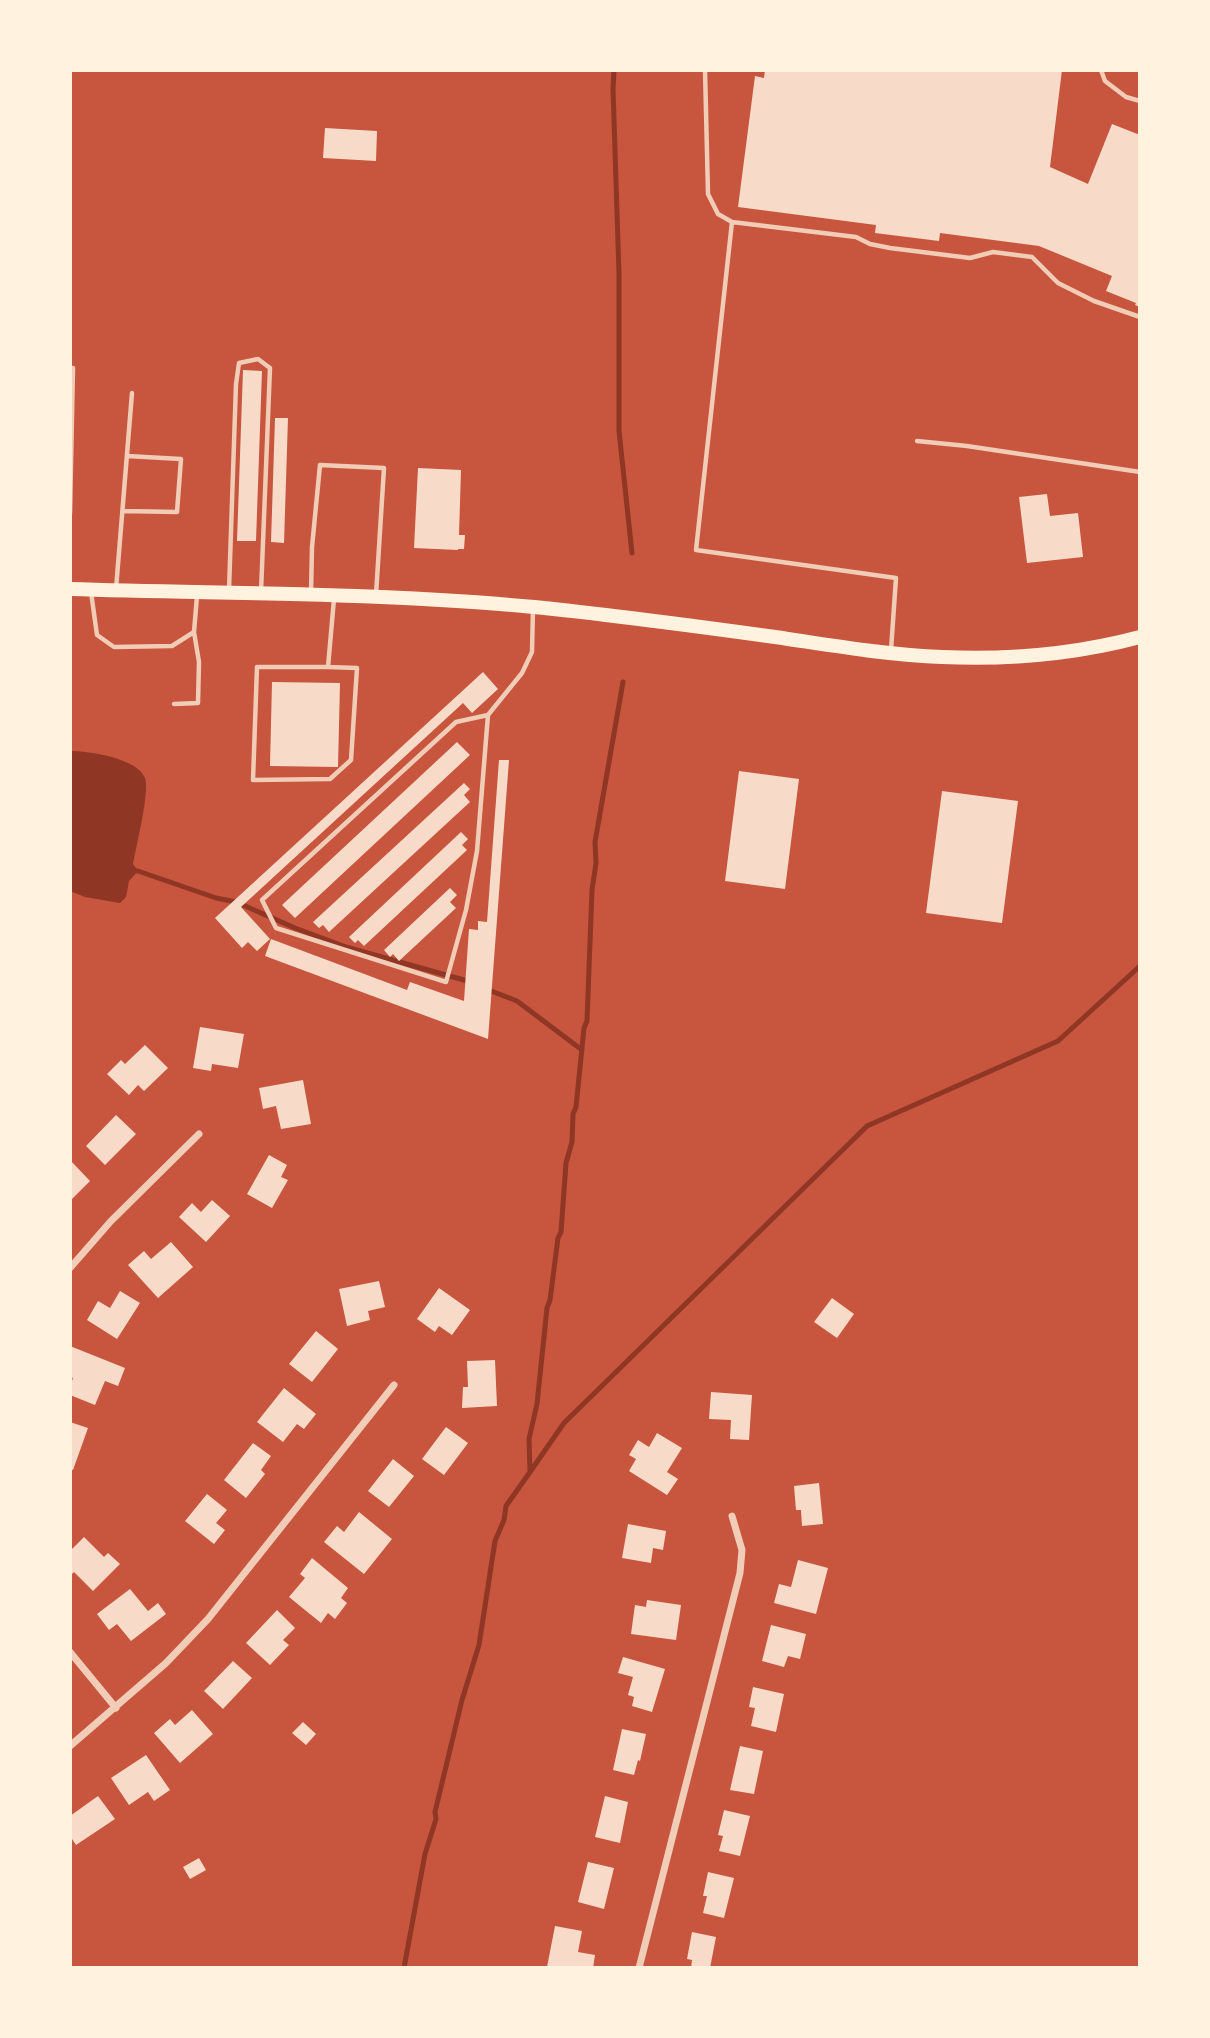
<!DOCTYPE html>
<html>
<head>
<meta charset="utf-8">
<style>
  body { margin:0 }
  #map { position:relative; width:1210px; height:2038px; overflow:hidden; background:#c8553d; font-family:Montserrat,sans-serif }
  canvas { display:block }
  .frame { position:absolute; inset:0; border:72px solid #fff3e0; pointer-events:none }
</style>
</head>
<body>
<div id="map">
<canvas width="1210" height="2038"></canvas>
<div class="frame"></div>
</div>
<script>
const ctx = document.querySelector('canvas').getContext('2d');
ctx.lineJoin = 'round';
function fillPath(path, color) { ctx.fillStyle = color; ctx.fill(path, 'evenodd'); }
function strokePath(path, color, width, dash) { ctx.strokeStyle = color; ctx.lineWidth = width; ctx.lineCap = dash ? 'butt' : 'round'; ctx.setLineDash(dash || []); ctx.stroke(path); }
fillPath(new Path2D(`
  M70,751C89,751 137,758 145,778C150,791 136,847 133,864L138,871L129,881L126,897L120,903L85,897L70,891Z`), '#8f3625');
strokePath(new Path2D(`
  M614,70L613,89L619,274V431L632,553
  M132,871H138L216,898L236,902L295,928L346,947L471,982
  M486,989L517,1001L582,1050
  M530,1472L564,1423L867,1126L1058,1041L1140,966
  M404,1968L425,1854L436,1819L435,1812L462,1700L479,1645L495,1541L504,1520L506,1506L530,1472L529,1439L537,1404L547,1308L550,1300L558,1238L561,1232L566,1163L572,1142L573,1114L576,1107L584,1028L587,1021L592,890L596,863L595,842L623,682`), '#8f3625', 5);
fillPath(new Path2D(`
  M765,70H1062L1050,167L1088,184L1112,124L1140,135V307L1135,305L1136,303L1106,291L1112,276L1039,246L940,233L939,241L875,233L876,225L738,207L755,76L764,78Z
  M325,128L377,131L376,161L323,158Z
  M243,370L262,371L256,541H237Z
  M275,418H288L284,543L271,542Z
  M418,468L461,470L459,535H465L464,549H458V550L414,548Z
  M1047,494L1050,516L1078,513L1083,557L1027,563L1019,497Z
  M483,672L498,689L472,713L463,703L241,907L270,939L257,951L248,942L242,948L215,918Z
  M272,682L340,683L338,767L270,766Z
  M457,742L470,755L295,918L282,905Z
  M499,760H509L488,1039L265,956L271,939L407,990L410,982L464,1001L469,929L478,930V921L487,922Z
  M739,771L799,779L785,889L725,881Z
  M464,783L470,789L464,795L470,802L329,932L323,925L319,928L313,922Z
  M942,791L1018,801L1002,923L926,913Z
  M461,832L468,839L462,845L467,850L364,946L358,940L355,943L349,937Z
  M450,888L457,895L450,902L456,908L399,961L393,954L390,957L384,950Z
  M200,1027L244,1034L238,1068L212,1064L211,1071L193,1068Z
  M145,1045L168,1068L144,1091L138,1085L129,1095L107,1074L121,1060L125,1064Z
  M303,1080L311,1124L281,1129L276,1106L263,1109L259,1088Z
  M116,1115L136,1134L105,1165L86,1146Z
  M269,1155L287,1165L281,1177L288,1180L272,1208L247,1194Z
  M70,1160L90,1181L70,1201Z
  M212,1200L230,1216L206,1242L179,1217L192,1203L201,1212Z
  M171,1242L193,1267L158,1298L128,1265L144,1251L151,1259Z
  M379,1281L385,1307L368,1311L370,1320L347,1326L339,1289Z
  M439,1288L470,1310L452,1335L439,1326L435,1332L417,1319Z
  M120,1291L140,1303L117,1339L87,1320L98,1301L110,1308Z
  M832,1298L854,1314L837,1338L814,1322Z
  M316,1331L338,1349L312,1382L289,1364Z
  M70,1346L125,1368L118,1386L105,1381L95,1405L70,1395V1386L73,1378L70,1377Z
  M495,1360L497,1406L462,1408L463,1387H468L467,1361Z
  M284,1388L316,1414L304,1429L297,1424L283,1442L257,1422Z
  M711,1392L752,1395L749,1440L730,1439L731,1420L709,1419Z
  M70,1422L88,1428L73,1470L70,1469Z
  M446,1427L468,1443L444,1475L422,1459Z
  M657,1433L682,1448L667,1472L678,1479L667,1495L629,1471L636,1459L629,1455L638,1440L649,1447Z
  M253,1443L271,1456L261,1470L265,1474L246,1498L224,1480Z
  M393,1459L414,1476L389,1507L368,1491Z
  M819,1483L823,1524L802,1526L801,1510H796L794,1486Z
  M207,1494L227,1510L216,1523L225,1530L214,1544L185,1521Z
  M359,1512L392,1539L364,1574L324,1542L337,1526L344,1532Z
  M628,1524L666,1531L663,1550L653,1548L651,1563L622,1558Z
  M84,1537L104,1557L108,1553L120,1564L93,1591L74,1572L70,1576V1551Z
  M312,1558L348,1588L341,1598L347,1603L335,1619L328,1613L321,1623L289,1597L305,1578L300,1574Z
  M798,1560L828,1568L816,1614L774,1603L779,1584L791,1587Z
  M130,1589L148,1611L158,1603L166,1614L131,1641L117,1624L109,1630L97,1614Z
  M647,1600L681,1605L676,1640L631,1634L635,1605L646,1607Z
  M277,1610L295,1628L283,1640L289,1645L270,1665L246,1643Z
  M771,1625L806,1634L800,1659L788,1656L784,1667L762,1661Z
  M623,1657L665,1669L652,1712L632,1706L634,1697L628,1695L633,1677L618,1673Z
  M233,1661L252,1678L223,1709L204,1691Z
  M753,1687L784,1694L776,1732L751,1726L755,1708L749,1707Z
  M192,1710L213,1734L180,1763L154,1733L170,1719L175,1725Z
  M303,1722L316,1734L306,1745L292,1733Z
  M622,1729L646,1734L640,1761L638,1760L634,1775L613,1770Z
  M740,1746L763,1751L754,1794L730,1790Z
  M146,1755L170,1790L154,1801L148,1792L129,1805L111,1778Z
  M98,1796L115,1819L76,1845L70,1836V1816Z
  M605,1796L628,1802L620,1843L595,1837Z
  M724,1810L750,1816L740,1856L719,1851L723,1836L718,1835Z
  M199,1858L206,1870L190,1879L183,1867Z
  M588,1862L614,1868L604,1909L578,1902Z
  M708,1872L734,1878L724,1918L703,1913L707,1896H703Z
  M555,1926L582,1931L578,1952L595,1955L593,1968L547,1967Z
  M692,1932L716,1937L710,1968H691L692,1960L687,1959Z`), '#f7dbc8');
strokePath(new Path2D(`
  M705,70L708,194L718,214L732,222
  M1101,70L1105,81L1126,97L1140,101
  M70,368H73L70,514
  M917,441L967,446L1140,472
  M123,511L177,512L181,459L127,456
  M116,589L132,393
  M229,590L236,384L239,363L258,359L270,368L261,592
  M91,592L97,635L114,647L172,646L194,632L197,596
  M311,593L312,547L320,465L384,468L376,595
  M891,650L896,578L696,550L732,222L856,237L870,244L890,248L970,258L993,252L1032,257L1058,283L1094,301L1140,317
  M328,667H257L253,780L330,779L351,760L357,668L328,667L334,599
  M174,704L198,703L199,662L194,632
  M488,715L477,851L466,910L446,982L276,928L262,900L456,722L488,715L522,673L532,652L533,608`), '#f1ccb7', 4.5);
strokePath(new Path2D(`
  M70,1268L111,1221L199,1134
  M70,1652L116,1708
  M70,1746L166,1663L208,1619L394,1385
  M639,1968L740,1573L742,1550L732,1516`), '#f1ccb7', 7);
strokePath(new Path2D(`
  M70,589C225,594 380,592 534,607C615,615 695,626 775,637C830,645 886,655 942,657C1008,660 1076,654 1140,637`), '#fff3e0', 14);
</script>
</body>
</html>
